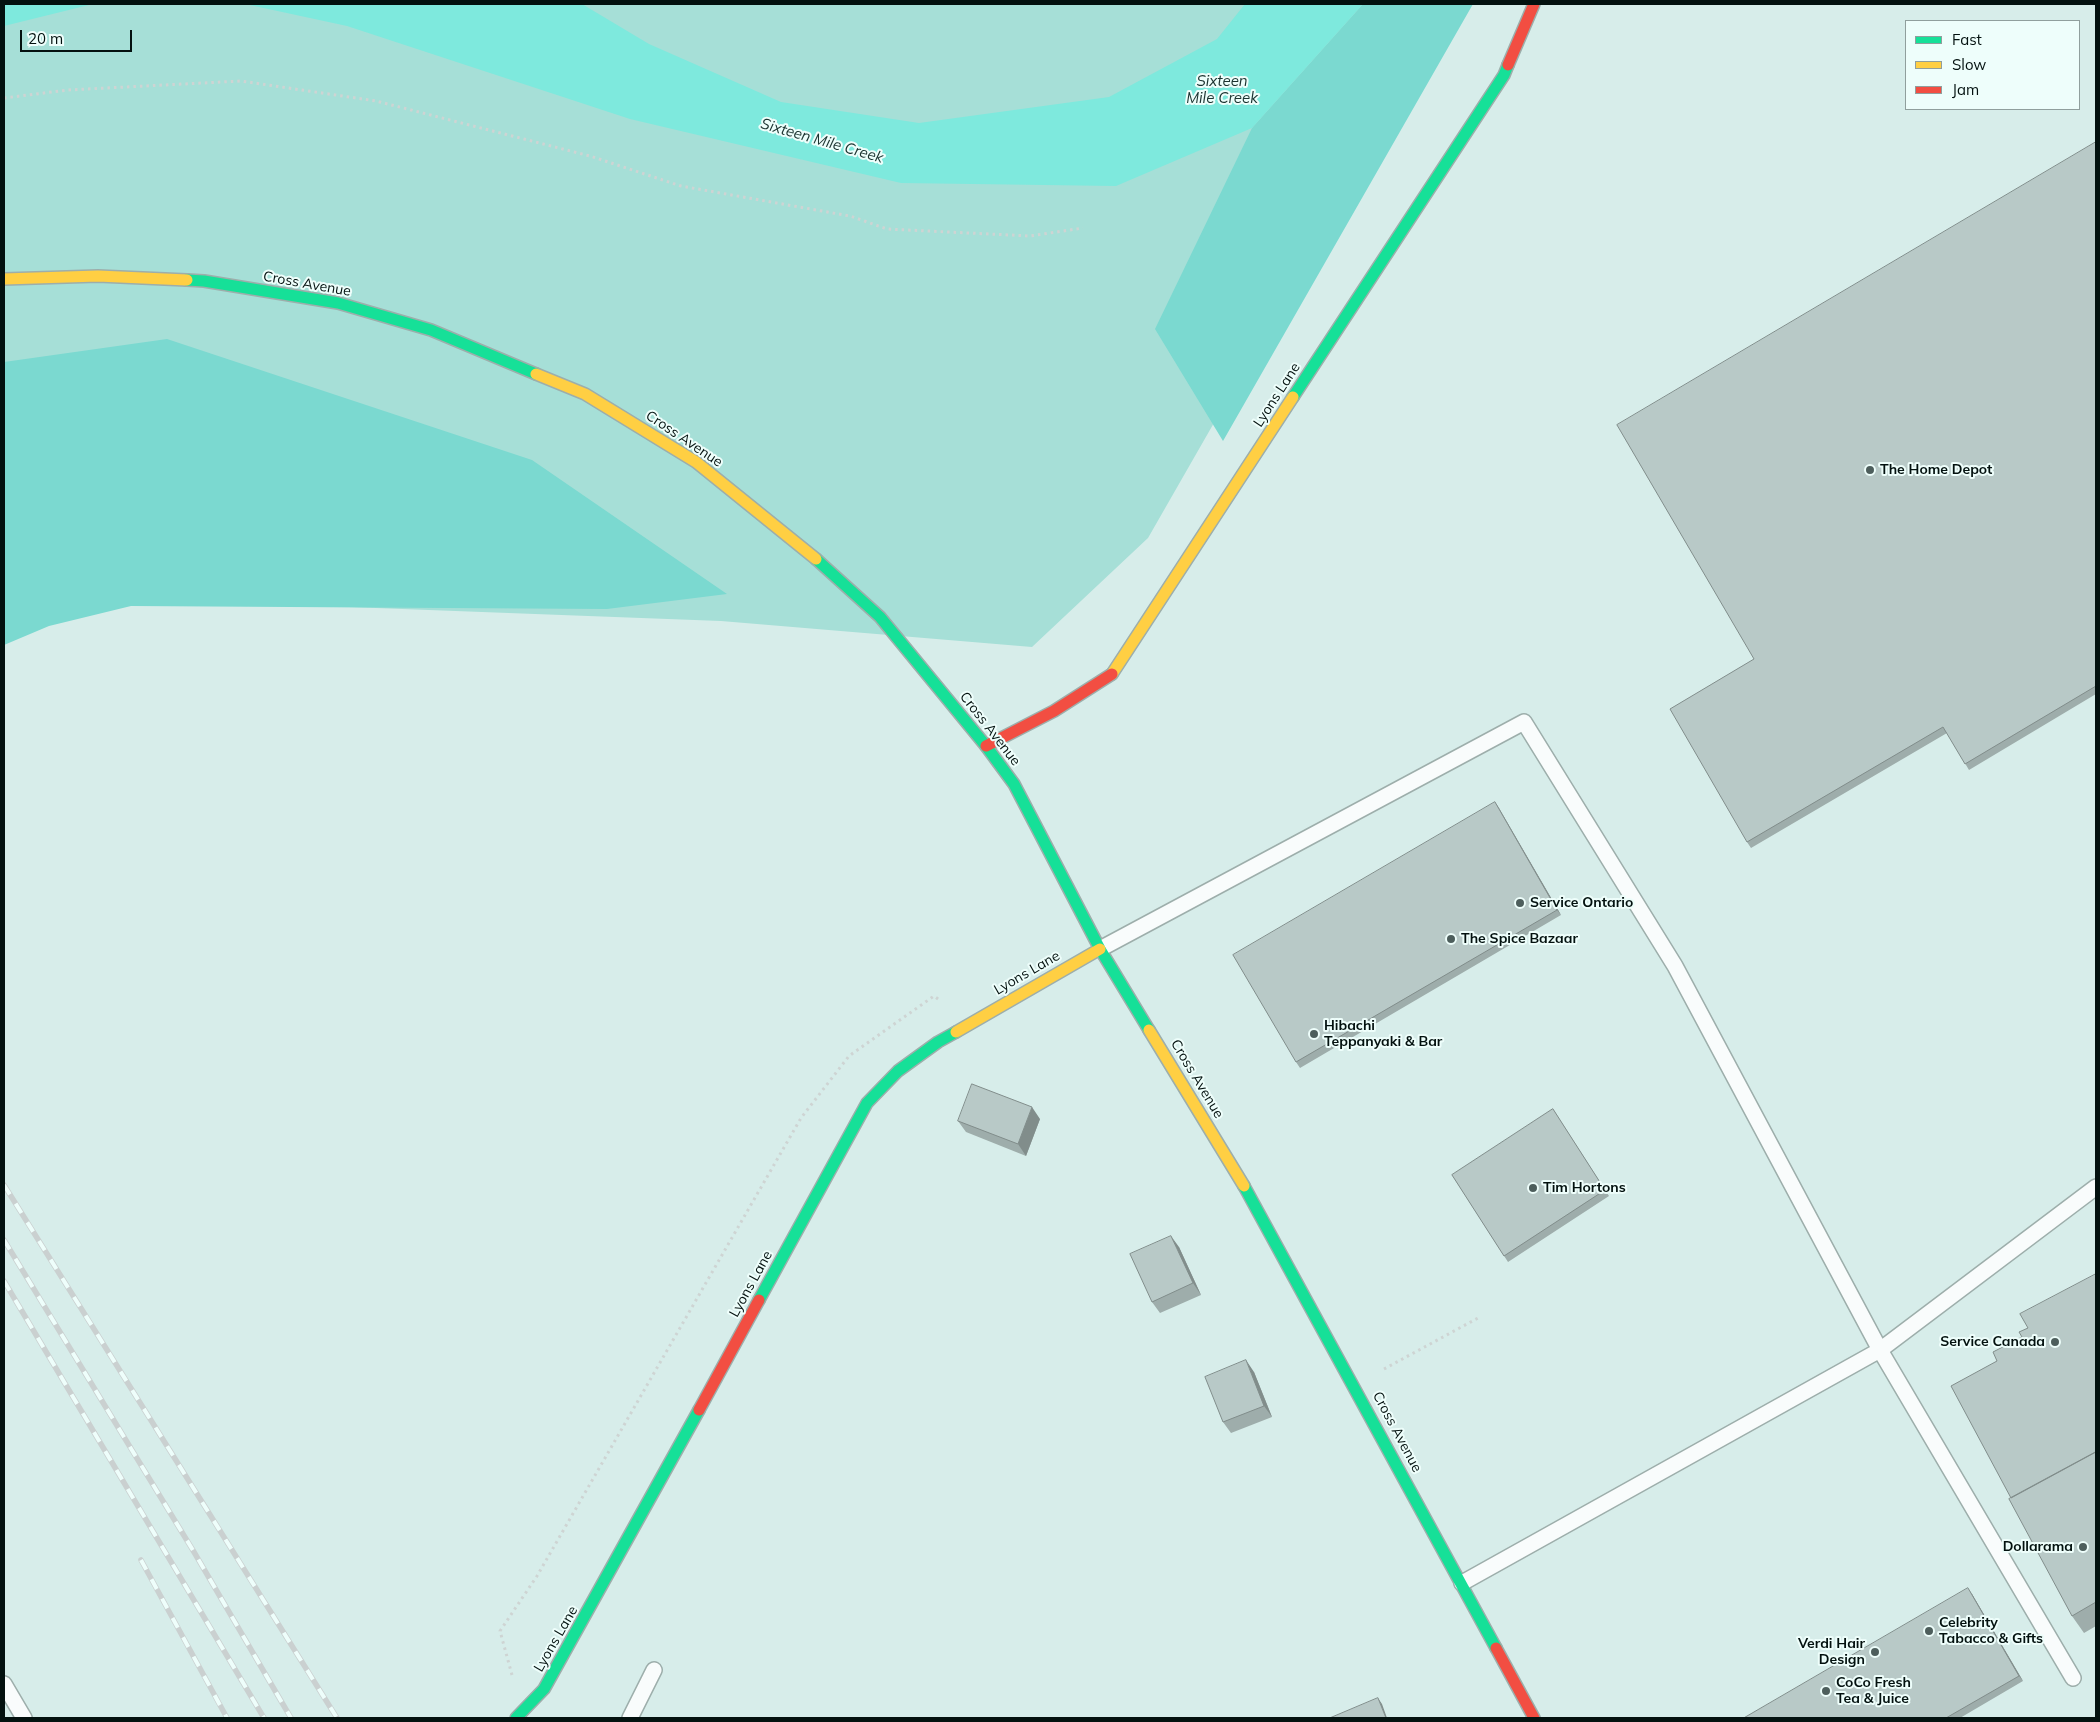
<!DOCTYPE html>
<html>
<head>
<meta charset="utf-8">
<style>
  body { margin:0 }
  #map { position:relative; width:2100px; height:1722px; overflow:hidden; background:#d7edea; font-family:Mulish,sans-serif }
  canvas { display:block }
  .frame { position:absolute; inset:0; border:5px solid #03110f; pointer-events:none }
  .legend { position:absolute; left:1905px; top:20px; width:175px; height:90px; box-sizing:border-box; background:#eefefb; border:1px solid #909f9d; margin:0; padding:6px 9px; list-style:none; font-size:15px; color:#03110f }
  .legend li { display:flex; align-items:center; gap:10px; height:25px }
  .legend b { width:25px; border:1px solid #909f9d }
  .scale { position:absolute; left:20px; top:30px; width:112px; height:22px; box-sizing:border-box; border:2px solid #03110f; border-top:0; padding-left:6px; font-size:15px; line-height:18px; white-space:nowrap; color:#03110f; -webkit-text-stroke:4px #eefefb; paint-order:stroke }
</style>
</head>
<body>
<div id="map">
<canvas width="2100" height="1722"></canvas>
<div class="frame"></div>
<ul class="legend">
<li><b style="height:6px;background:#16e098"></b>Fast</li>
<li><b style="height:6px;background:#ffcf43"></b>Slow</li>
<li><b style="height:6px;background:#f24e42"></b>Jam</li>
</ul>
<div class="scale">20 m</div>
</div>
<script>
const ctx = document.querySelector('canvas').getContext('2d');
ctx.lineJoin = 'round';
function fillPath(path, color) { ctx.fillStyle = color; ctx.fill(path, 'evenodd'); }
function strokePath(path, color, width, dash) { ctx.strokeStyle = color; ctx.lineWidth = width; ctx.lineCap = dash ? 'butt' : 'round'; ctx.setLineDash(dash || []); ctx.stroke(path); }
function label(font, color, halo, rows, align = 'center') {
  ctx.font = font + ' Mulish,sans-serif'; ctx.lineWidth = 4; ctx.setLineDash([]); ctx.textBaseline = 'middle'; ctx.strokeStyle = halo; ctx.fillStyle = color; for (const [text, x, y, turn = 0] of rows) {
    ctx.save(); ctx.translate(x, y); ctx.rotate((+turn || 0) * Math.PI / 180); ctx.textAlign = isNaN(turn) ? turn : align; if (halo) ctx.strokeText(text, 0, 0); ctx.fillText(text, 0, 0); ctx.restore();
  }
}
fillPath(new Path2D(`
  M4,4H1454L1148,538L1032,647L721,621L4,594Z`), '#a6dfd7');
fillPath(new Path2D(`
  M1363,4H1473L1223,441L1155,329L1252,128Z
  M167,339L532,460L727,594L607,609L131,606L49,626L4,645V362Z`), '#7bd9d0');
fillPath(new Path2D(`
  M4,4H93L4,26Z
  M245,4H582L649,44L781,102L919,123L1109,97L1217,39L1245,4H1363L1252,128L1116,186L901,183L630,119L347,26Z`), '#7ee9dd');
const lane = new Path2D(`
  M1100,949L1524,722L1675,966L1880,1350L2073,1678
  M1462,1583L1880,1350L2096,1187
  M4,1684L24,1718
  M630,1718L654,1670`);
const fast = new Path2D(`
  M187,280L204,281L338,303L431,330L536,374
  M1293,397L1504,75L1508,65
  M816,559L880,617L986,746L1014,784L1100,949L1149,1030
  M1244,1186L1496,1648
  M759,1300L867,1103L898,1071L938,1042L956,1032
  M516,1718L544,1689L699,1410`);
const slow = new Path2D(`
  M4,279L98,276L187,280
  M536,374L585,394L696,462L816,559
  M1112,674L1293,397
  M1149,1030L1244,1186
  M956,1032L1100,949`);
const jam = new Path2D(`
  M1508,65L1534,4
  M986,746L1054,711L1112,674
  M699,1410L759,1300
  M1496,1648L1534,1718`);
strokePath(lane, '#9daeab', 18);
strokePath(fast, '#9daeab', 14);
strokePath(slow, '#9daeab', 14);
strokePath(jam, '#9daeab', 14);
strokePath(new Path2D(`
  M4,98L68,90L241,81L376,101L590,156L681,186L850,216L887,229L1030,236L1083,228
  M1384,1369L1478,1318
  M512,1675L500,1631L537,1576L801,1118L849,1056L934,996L941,1001`), '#ced4d3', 3, [2.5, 4]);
strokePath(lane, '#f9fcfc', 15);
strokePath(fast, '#16e098', 11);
strokePath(slow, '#ffcf43', 11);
strokePath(jam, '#f24e42', 11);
const rail = new Path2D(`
  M4,1185L337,1718
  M4,1240L194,1552L291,1718
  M4,1281L264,1718
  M141,1560L227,1718`);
strokePath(rail, '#cad0d0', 5.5);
strokePath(rail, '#eefefb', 4, [11]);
fillPath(new Path2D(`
  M2096,142V694L1969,770L1947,733L1751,848L1747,842L1754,659Z
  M1495,802L1561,915L1300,1068L1296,1062Z
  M1553,1109L1609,1196L1508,1262L1452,1175Z
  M1040,1119L1026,1156L966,1132L958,1121Z
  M1179,1247L1201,1295L1160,1313L1152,1302Z
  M2096,1274V1626L2084,1633L2072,1616L2011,1498L1997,1361L2022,1337L2028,1328Z
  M1254,1372L1272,1417L1231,1433L1223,1422Z
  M1972,1594L2023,1681L1960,1718H1744Z`), '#9eadab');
fillPath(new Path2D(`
  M1495,802L1499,808L1561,915L1557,910Z
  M1032,1107L1040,1119L1026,1156L1018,1144Z
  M1171,1236L1179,1247L1201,1295L1193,1283Z
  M1246,1360L1254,1372L1272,1417L1264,1406Z
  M1968,1588L1972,1594L2023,1681L2019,1676Z
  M1378,1698L1382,1704L1387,1718H1386Z`), '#818d8b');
const building = new Path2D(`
  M2096,142V686L1965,764L1943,727L1747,842L1670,709L1754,659L1617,425Z
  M1495,802L1557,910L1296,1062L1233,955Z
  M972,1084L1032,1107L1018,1144L958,1121Z
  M1553,1109L1605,1190L1504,1256L1452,1175Z
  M1171,1236L1193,1283L1152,1302L1130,1254Z
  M2096,1274V1452L2011,1498L1951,1386L1997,1361L1993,1352L2022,1337L2019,1332L2028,1328L2020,1314Z
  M1246,1360L1264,1406L1223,1422L1205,1377Z
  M2096,1452V1602L2072,1616L2009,1499Z
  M1968,1588L2019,1676L1946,1718H1744Z
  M1378,1698L1386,1718H1330Z`);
fillPath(building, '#b8c9c7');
strokePath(building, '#818d8b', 1);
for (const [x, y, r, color] of [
  [1870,470,5,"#4d5e5c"],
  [1520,903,5,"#4d5e5c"],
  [1451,939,5,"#4d5e5c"],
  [1314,1034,5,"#4d5e5c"],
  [1533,1188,5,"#4d5e5c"],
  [2055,1342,5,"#4d5e5c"],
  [2083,1547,5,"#4d5e5c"],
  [1929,1631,5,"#4d5e5c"],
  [1875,1652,5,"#4d5e5c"],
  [1826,1691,5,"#4d5e5c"]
]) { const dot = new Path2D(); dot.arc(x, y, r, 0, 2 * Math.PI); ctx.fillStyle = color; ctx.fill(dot); strokePath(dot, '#eefefb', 2); }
label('14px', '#03110f', '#eefefb', [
  ["Cross Avenue",307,284,10],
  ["Lyons Lane",1277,395,-57],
  ["Cross Avenue",684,439,34],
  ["Cross Avenue",990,729,52],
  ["Lyons Lane",1027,973,-30],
  ["Cross Avenue",1197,1079,59],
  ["Lyons Lane",751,1284,-61],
  ["Cross Avenue",1397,1432,62],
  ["Lyons Lane",556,1639,-60]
]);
label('bold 14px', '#03110f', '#eefefb', [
  ["The Home Depot",1880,470],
  ["Service Ontario",1530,903],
  ["The Spice Bazaar",1461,939],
  ["Hibachi",1324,1026],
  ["Teppanyaki & Bar",1324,1042],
  ["Tim Hortons",1543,1188],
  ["Service Canada",2045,1342,"right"],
  ["Dollarama",2073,1547,"right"],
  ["Celebrity",1939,1623],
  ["Tabacco & Gifts",1939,1639],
  ["Verdi Hair",1865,1644,"right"],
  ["Design",1865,1660,"right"],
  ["CoCo Fresh",1836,1683],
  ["Tea & Juice",1836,1699]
], 'left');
label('italic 15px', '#1b3330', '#eefefb', [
  ["Sixteen",1222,81],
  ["Mile Creek",1222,98],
  ["Sixteen Mile Creek",822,141,16]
]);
</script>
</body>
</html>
